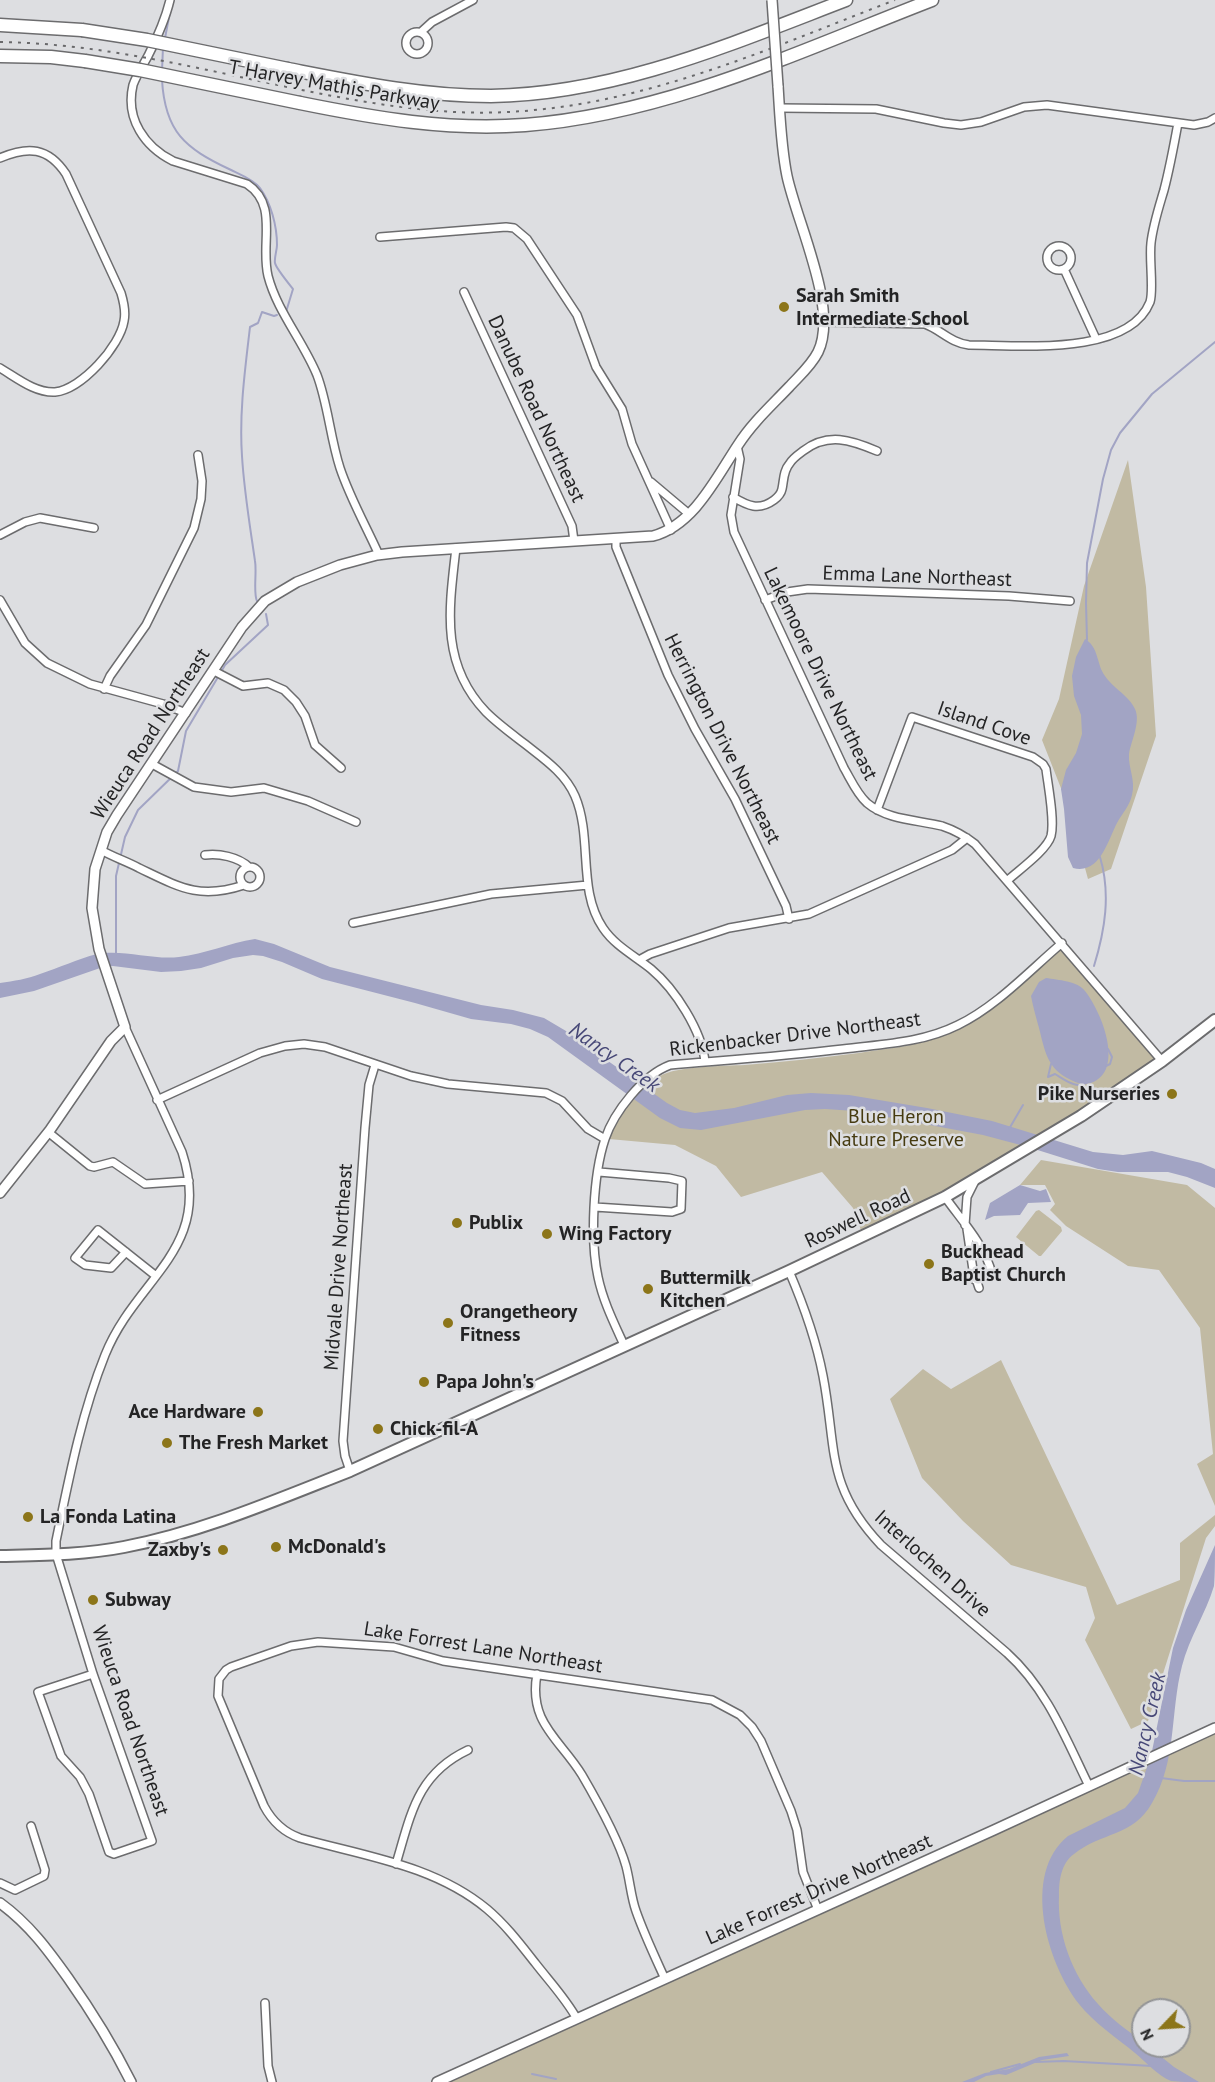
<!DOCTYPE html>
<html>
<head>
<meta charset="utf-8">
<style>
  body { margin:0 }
  #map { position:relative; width:1215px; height:2082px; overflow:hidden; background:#dddee1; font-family:"PT Sans",sans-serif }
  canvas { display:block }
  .north { position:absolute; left:1131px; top:1998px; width:60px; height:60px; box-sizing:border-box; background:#dddee1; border:2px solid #939496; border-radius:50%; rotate:245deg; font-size:16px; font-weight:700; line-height:24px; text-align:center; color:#242425 }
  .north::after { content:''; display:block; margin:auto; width:21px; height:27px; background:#8c7519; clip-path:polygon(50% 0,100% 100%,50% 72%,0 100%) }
</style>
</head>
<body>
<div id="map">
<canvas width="1215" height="2082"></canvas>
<div class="north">N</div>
</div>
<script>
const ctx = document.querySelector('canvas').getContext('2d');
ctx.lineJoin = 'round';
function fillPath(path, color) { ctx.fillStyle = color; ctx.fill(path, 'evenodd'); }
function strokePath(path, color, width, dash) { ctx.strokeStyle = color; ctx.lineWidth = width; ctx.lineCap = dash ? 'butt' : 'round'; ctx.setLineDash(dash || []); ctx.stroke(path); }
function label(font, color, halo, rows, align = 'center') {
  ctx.font = font + ' "PT Sans",sans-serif'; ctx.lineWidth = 5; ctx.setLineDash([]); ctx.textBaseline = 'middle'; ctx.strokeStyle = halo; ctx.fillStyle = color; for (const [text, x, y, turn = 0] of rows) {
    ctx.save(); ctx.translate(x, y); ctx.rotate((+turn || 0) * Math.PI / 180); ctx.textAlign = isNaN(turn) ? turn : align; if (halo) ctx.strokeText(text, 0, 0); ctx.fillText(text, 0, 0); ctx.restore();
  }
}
fillPath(new Path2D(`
  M1128,460L1146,587L1156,736L1111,869L1088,879L1068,806L1042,740L1059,699L1084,586Z
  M1061,949L1156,1059L1109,1094L941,1195L862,1233L853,1208L822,1172L741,1197L716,1166L675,1145L609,1139C618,1118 639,1087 660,1076C677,1066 724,1066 745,1065C783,1062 821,1058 859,1053C883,1049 907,1047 931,1040C981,1024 1021,983 1061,949Z
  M1041,1160L1187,1185L1215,1208V1506L1197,1464L1213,1454L1200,1328L1159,1270L1128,1266L1066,1226L1050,1210L1055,1204L1045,1185H1020Z
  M1039,1210L1061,1227L1062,1231L1041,1256H1039L1016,1237L1036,1211Z
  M1001,1360L1117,1605L1180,1580V1543L1215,1515V1526L1206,1538L1148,1721L1131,1729L1085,1640L1095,1618L1086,1587L1011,1565L963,1521L922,1478L890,1399L923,1369L951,1389Z
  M1215,1731V2082H440ZM1143,2010H1179V2046H1143Z`), '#c1baa3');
fillPath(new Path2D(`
  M1085,639C1097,646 1097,660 1102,671C1109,686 1129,695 1135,709C1141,722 1131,741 1129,754C1128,768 1136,780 1132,795C1130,805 1122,814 1117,823C1108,840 1100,875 1073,868L1068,857L1064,809L1061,789L1066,770L1076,753L1082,734L1081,715L1074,696L1072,676L1076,657Z
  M255,939L274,944L330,967L481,1005L513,1010L544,1018L566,1031L667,1103L680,1110L695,1113L734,1108L787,1095L811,1093L849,1095L927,1108L992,1121L1093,1152L1123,1155L1152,1151L1201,1163L1215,1169V1188L1187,1177L1168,1172H1118L1098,1169L1028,1147L983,1135L855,1111L825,1109L805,1110L701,1130L680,1128L660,1118L548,1037L530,1029L511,1024L471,1019L415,1003L322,979L282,962L263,956L253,955L233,958L201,968L181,971L161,972L113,966L103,967L34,991L0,998V983C14,981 27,979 40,974C59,968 77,959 97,954C123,949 152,960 179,957C205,954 229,943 255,939Z
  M1046,978C1058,980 1078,981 1085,991C1099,1009 1115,1047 1106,1069C1102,1078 1093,1084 1084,1084C1080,1084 1075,1082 1071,1080C1047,1069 1045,1051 1039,1028C1036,1017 1033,1007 1031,996L1039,982Z
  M1020,1185L1040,1191L1046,1189L1051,1202L1028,1203L1020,1215L994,1216L985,1220L990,1203Z
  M1215,1545C1215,1557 1215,1574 1214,1586C1206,1613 1189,1638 1182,1666C1170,1712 1177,1761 1152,1803C1133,1837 1101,1832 1074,1854C1061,1863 1059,1881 1059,1895C1057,1934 1072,1975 1098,2004C1111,2019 1127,2030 1143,2042V2046H1148L1174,2067L1199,2082C1191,2082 1178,2082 1171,2081C1158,2076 1146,2062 1135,2053C1117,2038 1094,2023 1079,2004C1047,1963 1021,1874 1068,1836L1125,1808L1138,1793L1151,1756L1173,1648L1186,1610Z
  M1067,2053L1069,2056L1042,2060L1006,2075L999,2074L986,2076L974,2082H962L985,2073L1009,2069L1039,2057Z`), '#a2a4c4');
strokePath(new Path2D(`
  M165,38L170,12
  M162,71L163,47
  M162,80C165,132 185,148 229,169C239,174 253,179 260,188C271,203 277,226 277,245C277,250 274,258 275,263C276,268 289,284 293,289L286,312
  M257,601C253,593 257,572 255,561C250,526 244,491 242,456C239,413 245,370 250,327L258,323L262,312L274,316L277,315
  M1087,640L1086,603L1087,563L1103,479L1111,450L1120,433L1152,394L1215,342
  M221,672L225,665L268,625L266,614
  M116,955V876L125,837L138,810L178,771L186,731L218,677
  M1094,966C1105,930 1111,894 1100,857
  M1051,1064L1048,1077L1055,1074C1065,1080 1077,1090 1088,1082
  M1106,1066L1110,1064L1112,1057L1108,1049
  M1009,1129L1023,1105
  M1161,1778L1184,1781H1215
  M1035,2062L1064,2061L1152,2066
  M991,2072L1020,2064
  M532,2074L556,2079`), '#a2a4c4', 2);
const street = new Path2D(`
  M170,0C165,21 157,38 148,56C143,65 136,76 133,85C125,119 145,147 173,161L247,184C279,205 260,243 268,276C277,311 303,341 317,375C328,404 330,437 340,468C350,498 366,526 379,555
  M406 43a11 11 0 1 1 22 0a11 11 0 1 1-22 0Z
  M421,32L432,22L473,0
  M780,108L876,109L944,123L961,125L981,122L1024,107L1047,105L1194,125L1208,122L1215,118
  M0,158C28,146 48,147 66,174L121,293C124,303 126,312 124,321C120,346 82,389 55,392C35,393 17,378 0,368
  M380,237L506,227L514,228L527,239L577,315L596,367L622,409L632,444L671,530
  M1047 258a12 12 0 1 1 24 0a12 12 0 1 1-24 0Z
  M1064,269L1096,339
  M464,292L572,526L574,541
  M825,322L925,324C941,330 951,343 969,345C1017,345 1128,357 1150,302C1154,290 1149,259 1151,243C1153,225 1159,207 1164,190C1170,167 1174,145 1178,123
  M737,446L740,459L731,515L734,532L844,768C851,780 857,794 867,803C887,820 918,820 942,826C954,830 965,836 975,844L1162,1061
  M651,482L689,514
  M733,497C748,506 759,511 774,500C778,497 781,494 782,489C784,480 783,471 790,463C793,458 799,454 803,451C828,432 851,440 877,451
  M0,535L25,522L40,518L94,528
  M616,538V547L668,675L695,729L735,799L786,906L789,919
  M456,548C449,609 440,664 486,712C498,724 512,734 525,744C544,759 565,773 575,796C593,838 577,890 603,928C615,946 635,956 651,969C675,989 702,1031 705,1062
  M0,600L25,643L47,663L90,684L163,704L186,713
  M765,600L787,592L808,589L1009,596L1070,601
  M214,671L243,686L268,683L284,690L296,702L305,716L315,745L341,768
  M104,689L110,676L146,625L194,528L201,499L202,481L198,455
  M152,764L194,787L231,792L264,788L308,801L356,822
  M877,810L912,717L1033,757L1043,764L1046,769C1048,786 1055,820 1051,836C1047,850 1019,870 1008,880
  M101,850C113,857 126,861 139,868C179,887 199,900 244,885
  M205,855C219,853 238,857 249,867
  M240 877a10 10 0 1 1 20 0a10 10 0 1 1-20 0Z
  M353,923L491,894L588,885
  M639,960L650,954L729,928L809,914L952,850L967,838
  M157,1100L260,1053L285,1046L304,1044L325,1047L411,1076L448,1084L546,1093L562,1101L588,1129L605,1139
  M48,1132L90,1166L94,1167L113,1162L145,1184L189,1181
  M945,1197C962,1221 985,1245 992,1274L975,1280
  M595,1207L672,1212L681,1209L682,1181L669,1178L599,1172
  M965,1225L967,1197L975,1181
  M967,1229L973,1270L979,1288
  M126,1252L111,1268L85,1265L75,1258L98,1230L156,1276
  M789,1271C804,1306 816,1339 823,1376C837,1448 825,1486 881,1545L1007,1653C1047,1689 1066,1739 1089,1786
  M624,1345C614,1323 603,1301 598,1277C590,1240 593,1175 605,1139C614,1112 643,1075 670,1065C728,1060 785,1056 843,1049C882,1044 922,1043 958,1025C997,1006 1029,971 1062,943
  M350,1471L345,1456L343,1441L365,1128L369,1085L375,1065
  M93,1674L38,1692L61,1756L80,1777L89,1794L109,1852L114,1854L152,1841L93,1674L56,1554V1541C69,1478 81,1415 105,1355C136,1277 214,1250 182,1152L125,1027
  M537,1674C528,1723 560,1739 582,1775C596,1799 619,1841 626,1866C630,1881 631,1897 636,1911C644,1934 655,1957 665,1979
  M396,1864C411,1814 417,1774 468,1750
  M0,1883L15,1890L44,1876L45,1870L31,1826
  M265,2003L268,2066L272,2082
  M577,2019C566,1999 550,1982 536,1964C521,1945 506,1925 487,1909C434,1865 364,1856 300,1838C283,1832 272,1821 264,1806L218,1696L219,1679L226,1670L231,1667L291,1646L318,1642L394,1647L443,1661L712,1700L740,1715L752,1727L761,1741L791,1811L797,1830L803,1872L818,1910`);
const secondary = new Path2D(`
  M0,1193L50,1130L111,1041L125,1027L99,949L92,908L95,869L107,832L117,815L242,627L265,601L297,582L340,565L377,555L402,552L653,536C694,525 716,478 738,445C752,423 771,406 789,387C799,376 811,366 818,352C839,309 797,223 787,176C781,147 780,116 778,86
  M0,1903C29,1924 48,1950 68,1978C92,2012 113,2046 131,2082
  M437,2082L994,1830L1215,1728`);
const primary = new Path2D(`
  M0,1556C41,1555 83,1555 124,1547C202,1532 276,1500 350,1471L789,1271L945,1197L1081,1116L1162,1061L1215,1020`);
const highway = new Path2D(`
  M0,25L82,30
  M0,56L51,57L85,61
  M288,69C355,82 422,96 491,96C616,94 731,44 846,0
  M300,103C374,118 449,131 525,125C667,114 800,51 932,0`);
strokePath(street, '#6c6c6e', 10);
strokePath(secondary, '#6c6c6e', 12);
strokePath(primary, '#6c6c6e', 14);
strokePath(highway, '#6c6c6e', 15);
strokePath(street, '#fff', 7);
strokePath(secondary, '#fff', 9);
strokePath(primary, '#fff', 10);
strokePath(highway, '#fff', 12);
strokePath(new Path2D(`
  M0,42C146,44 284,96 428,110C597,127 742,59 895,0`), '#69696b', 2, [3, 6]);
const secondaryBridge = new Path2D(`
  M772,0L778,86`);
const highwayBridge = new Path2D(`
  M82,30L147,40L288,69
  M85,61L140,70L300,103`);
strokePath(secondaryBridge, '#6c6c6e', 12, []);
strokePath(highwayBridge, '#6c6c6e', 15, []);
strokePath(secondaryBridge, '#fff', 9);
strokePath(highwayBridge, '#fff', 12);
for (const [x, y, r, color] of [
  [784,307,6,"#8c7519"],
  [1172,1094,6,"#8c7519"],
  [457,1223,6,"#8c7519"],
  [547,1234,6,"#8c7519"],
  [929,1264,6,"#8c7519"],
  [648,1289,6,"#8c7519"],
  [448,1323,6,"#8c7519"],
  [424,1382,6,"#8c7519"],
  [258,1412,6,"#8c7519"],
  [378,1429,6,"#8c7519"],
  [167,1443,6,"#8c7519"],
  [28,1517,6,"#8c7519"],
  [276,1547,6,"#8c7519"],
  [223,1550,6,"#8c7519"],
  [93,1600,6,"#8c7519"]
]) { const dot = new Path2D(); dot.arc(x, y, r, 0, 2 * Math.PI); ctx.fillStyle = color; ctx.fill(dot); strokePath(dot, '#dddee1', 2); }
label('20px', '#242425', '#dddee1', [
  ["T Harvey Mathis Parkway",334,86,10],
  ["Danube Road Northeast",536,409,65],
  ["Emma Lane Northeast",917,577,2],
  ["Lakemoore Drive Northeast",820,674,64],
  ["Island Cove",984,724,19],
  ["Wieuca Road Northeast",151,734,-57],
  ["Herrington Drive Northeast",722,739,63],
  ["Rickenbacker Drive Northeast",795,1035,-7],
  ["Roswell Road",858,1219,-25],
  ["Midvale Drive Northeast",339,1267,-86],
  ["Interlochen Drive",932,1564,42],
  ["Lake Forrest Lane Northeast",483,1648,9],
  ["Wieuca Road Northeast",130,1721,71],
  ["Lake Forrest Drive Northeast",819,1890,-24]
]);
label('bold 20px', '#242425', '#dddee1', [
  ["Sarah Smith",796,296],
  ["Intermediate School",796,319],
  ["Pike Nurseries",1160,1094,"right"],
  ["Publix",469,1223],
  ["Wing Factory",559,1234],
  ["Buckhead",941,1252],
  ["Baptist Church",941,1275],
  ["Buttermilk",660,1278],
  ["Kitchen",660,1301],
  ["Orangetheory",460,1312],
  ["Fitness",460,1335],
  ["Papa John's",436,1382],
  ["Ace Hardware",246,1412,"right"],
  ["Chick-fil-A",390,1429],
  ["The Fresh Market",179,1443],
  ["La Fonda Latina",40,1517],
  ["McDonald's",288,1547],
  ["Zaxby's",211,1550,"right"],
  ["Subway",105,1600]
], 'left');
label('20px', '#463b10', '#dddee1', [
  ["Blue Heron",896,1117],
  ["Nature Preserve",896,1140]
]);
label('italic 21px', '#474877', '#dddee1', [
  ["Nancy Creek",614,1058,35],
  ["Nancy Creek",1148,1724,-77]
]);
</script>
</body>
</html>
